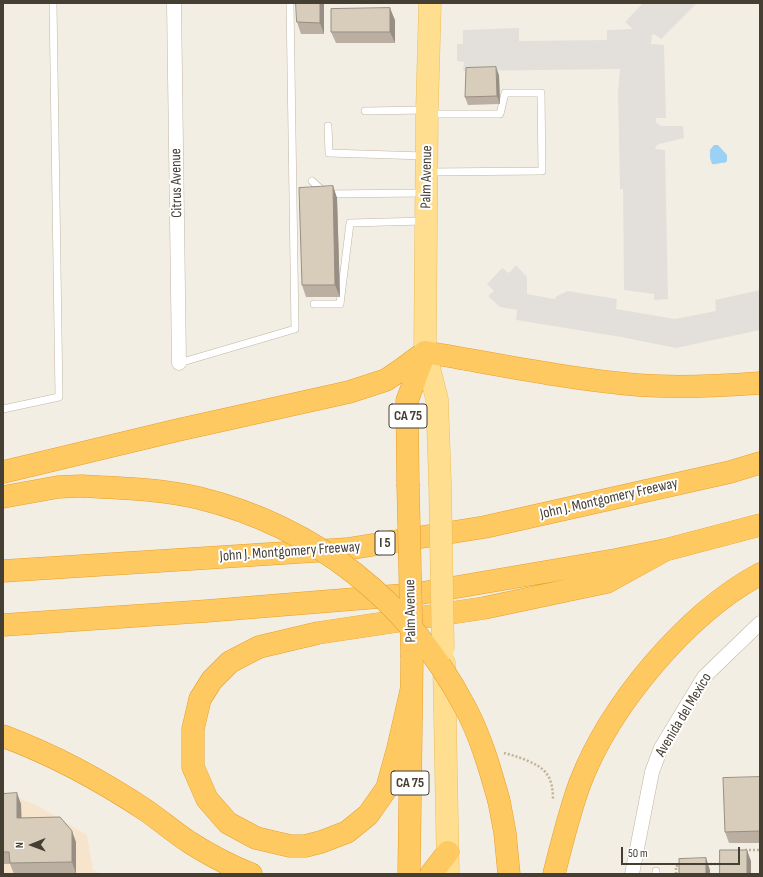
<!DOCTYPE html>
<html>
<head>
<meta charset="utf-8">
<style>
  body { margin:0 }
  #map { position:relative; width:763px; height:877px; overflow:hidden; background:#f3eee3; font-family:"Sofia Sans Condensed",sans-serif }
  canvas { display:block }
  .frame { position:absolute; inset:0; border:4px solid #453e33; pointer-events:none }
  .north { position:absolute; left:12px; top:825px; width:40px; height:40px; -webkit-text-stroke:3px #fff; paint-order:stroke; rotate:269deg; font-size:11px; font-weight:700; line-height:16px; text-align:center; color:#453e33 }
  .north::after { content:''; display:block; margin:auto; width:14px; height:18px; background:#453e33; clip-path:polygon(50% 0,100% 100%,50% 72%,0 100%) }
  .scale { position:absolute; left:621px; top:847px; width:119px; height:18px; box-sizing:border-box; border:2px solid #453e33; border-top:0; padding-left:5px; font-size:12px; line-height:14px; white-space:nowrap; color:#453e33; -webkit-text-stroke:3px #fff; paint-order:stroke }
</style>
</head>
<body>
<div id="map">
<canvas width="763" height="877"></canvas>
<div class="frame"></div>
<div class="north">N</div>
<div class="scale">50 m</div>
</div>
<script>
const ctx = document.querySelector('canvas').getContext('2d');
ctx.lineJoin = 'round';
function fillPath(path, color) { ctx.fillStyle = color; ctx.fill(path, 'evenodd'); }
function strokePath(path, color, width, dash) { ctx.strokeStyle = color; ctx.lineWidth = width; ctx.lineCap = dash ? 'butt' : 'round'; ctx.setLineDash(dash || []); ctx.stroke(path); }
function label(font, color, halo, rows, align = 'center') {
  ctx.font = font + ' "Sofia Sans Condensed",sans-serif'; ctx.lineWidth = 4; ctx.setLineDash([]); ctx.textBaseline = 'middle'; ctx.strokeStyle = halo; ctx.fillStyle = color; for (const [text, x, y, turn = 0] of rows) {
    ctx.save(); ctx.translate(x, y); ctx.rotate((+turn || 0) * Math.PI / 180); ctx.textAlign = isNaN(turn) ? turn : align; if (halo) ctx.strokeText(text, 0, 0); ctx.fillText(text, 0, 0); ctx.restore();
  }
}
fillPath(new Path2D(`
  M3,792L36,805L87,835L93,870L101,874H3Z`), '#f7e4cc');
fillPath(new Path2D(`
  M643,3H697L661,39L654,34L652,35L651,44L664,45L666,118H656V122L661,126H683L684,138L659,144L655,147L656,149L665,150L668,299L654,300V294L624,290L623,189H620L618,93L620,69L463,71L464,62L457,61V44H463V30L519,28V41L607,40V30L633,29L625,22Z
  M516,265L527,277V294L554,299L557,296L568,291L617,299L616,309L675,319L716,311L715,300L760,290V330L676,348L621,337L516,320L517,310L500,307L488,296L494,291L487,284L502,268L509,273Z`), '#e3e0dc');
fillPath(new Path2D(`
  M714,145H718L727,155V161L725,163C720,162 717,165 712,164L710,158V150Z`), '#9bd1f4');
const lane = new Path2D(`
  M365,111L425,110
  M328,126L329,153L425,156
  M429,172L542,171L541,93H505L500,114H430
  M312,181L326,194L424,193
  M314,304H340L350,223L424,221
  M179,363L295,329L290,3
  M3,409L59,397L53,3
  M656,874V871`);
const street = new Path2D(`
  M174,3L179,363
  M632,874L652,772L661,748L704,677L760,623`);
const primary = new Path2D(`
  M430,3L427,110L425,352L437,399L440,482
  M444,663L448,874`);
const highway = new Path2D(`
  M3,472L178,430L349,392L386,380L402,369L425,352C496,364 567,379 638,385C679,388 720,386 760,383
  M408,484L407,401L425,352
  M3,497L58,487L82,486
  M3,571L347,549L485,527L730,472L760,463
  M3,625L207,611L416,594L615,560L665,550L760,525
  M411,691L398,748L387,788L368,815L347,832L321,842L305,846H290L256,838L228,823L207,799L193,767V729L200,699L212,680L230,662L259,647L318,633L484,608L607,582L665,550
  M3,736C54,755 102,781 147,811C161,821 174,832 189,842C208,854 230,866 251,874
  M499,801L505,833L509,874
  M409,874L412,657
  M431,874L448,852
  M554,874C562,843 569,813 580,783C610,705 686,614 760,574`);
strokePath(lane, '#bfb6a5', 8);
strokePath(street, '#bfb6a5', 15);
strokePath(primary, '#eabd5a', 23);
strokePath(highway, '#e69f2a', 23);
strokePath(new Path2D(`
  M504,753C516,756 539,763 546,773C552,780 553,791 553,800
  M745,850H760
  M706,864H721V861
  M676,874V866L681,865`), '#c1b196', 2.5, [2, 2]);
strokePath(lane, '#fff', 7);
strokePath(street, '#fff', 14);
strokePath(primary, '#ffde90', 22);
strokePath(highway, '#ffc962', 22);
const primaryBridge = new Path2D(`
  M440,482L443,650`);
const highwayBridge = new Path2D(`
  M408,484L412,657
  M82,486C121,488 161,489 199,498C316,527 409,601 465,707C481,737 490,769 499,801`);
strokePath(primaryBridge, '#eabd5a', 23, []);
strokePath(highwayBridge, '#e69f2a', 23, []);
strokePath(primaryBridge, '#ffde90', 22);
strokePath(highwayBridge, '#ffc962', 22);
fillPath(new Path2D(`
  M324,3V34H301L297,22Z
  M395,20V43H336L331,32Z
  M499,75L500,104L468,105L465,97Z
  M333,186L337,198L340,297H306L302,285Z
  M760,777V843H729L725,832Z
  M3,794L21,804V818L76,842V874H14L10,864H3Z`), '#baafa1');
fillPath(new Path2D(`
  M320,3H324V34L320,23Z
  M390,8L395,20V43L390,32Z
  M496,67L499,75L500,104L497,96Z
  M333,186L337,198L340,297L335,285Z
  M17,793L21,804L22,829L17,818Z
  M72,831L76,842V874L72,862Z
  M747,850L751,861V874H747Z
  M706,858L710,870V874H706Z`), '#978f83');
const building = new Path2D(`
  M296,3H320V23L297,22Z
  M390,8V32H331V9Z
  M496,67L497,96L465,97L466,68Z
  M333,186L335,285H302L299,188Z
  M760,777V831L725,832L723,778Z
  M17,793V818L60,817L72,831V862L10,863L9,852H3V794Z
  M720,850H747V874H720Z
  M706,858V874H679V859Z`);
fillPath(building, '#d8ccbb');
strokePath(building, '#978f83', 1);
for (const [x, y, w] of [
  [408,416,38],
  [385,543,20],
  [410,783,38]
]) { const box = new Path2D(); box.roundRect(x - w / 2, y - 12, w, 24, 3); ctx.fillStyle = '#fff'; ctx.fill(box); strokePath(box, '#453e33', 1); }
label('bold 14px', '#453e33', null, [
  ["CA 75",408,416],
  ["I 5",385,543],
  ["CA 75",410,783]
]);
label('15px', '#453e33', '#fff', [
  ["Palm Avenue",427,177,-89],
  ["Citrus Avenue",177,183,-91],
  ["John J. Montgomery Freeway",609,499,-13],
  ["John J. Montgomery Freeway",290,552,-4],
  ["Palm Avenue",411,611,-91],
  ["Avenida del Mexico",684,715,-59]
]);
</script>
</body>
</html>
